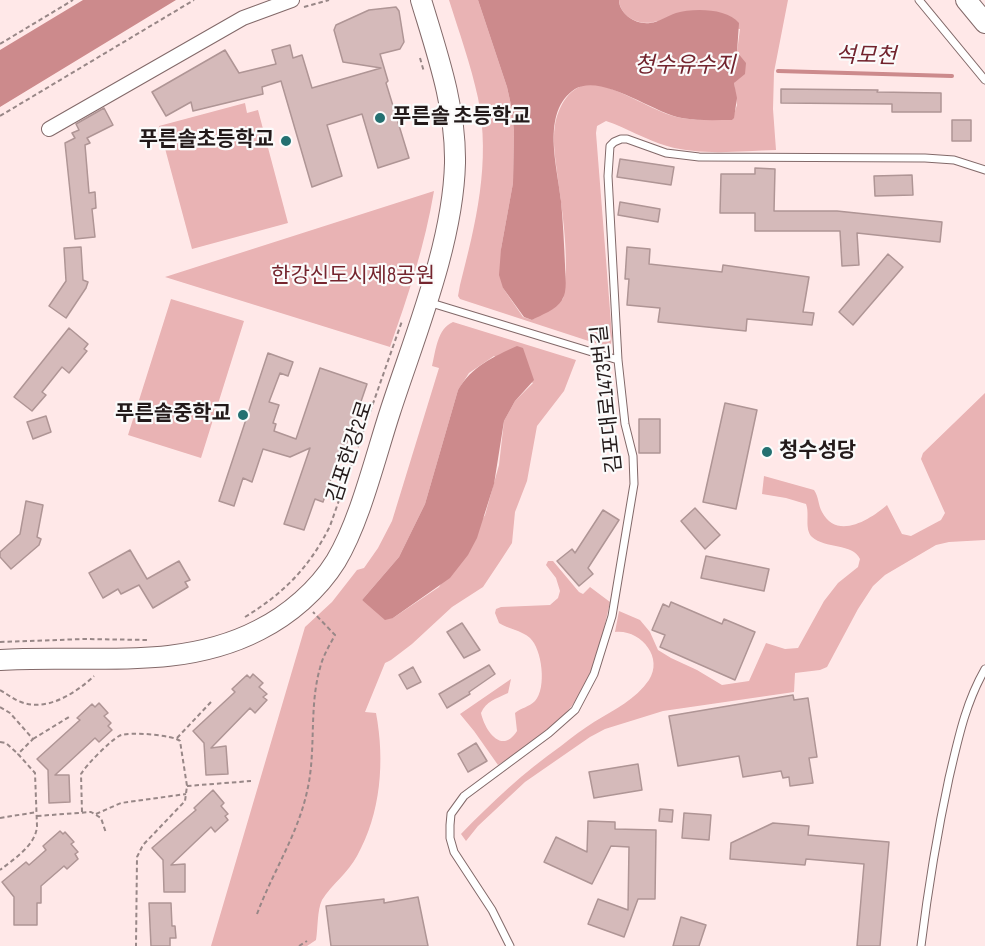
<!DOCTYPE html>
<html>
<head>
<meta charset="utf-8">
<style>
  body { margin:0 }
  canvas { display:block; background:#ffe8e8 }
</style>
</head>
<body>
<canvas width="985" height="946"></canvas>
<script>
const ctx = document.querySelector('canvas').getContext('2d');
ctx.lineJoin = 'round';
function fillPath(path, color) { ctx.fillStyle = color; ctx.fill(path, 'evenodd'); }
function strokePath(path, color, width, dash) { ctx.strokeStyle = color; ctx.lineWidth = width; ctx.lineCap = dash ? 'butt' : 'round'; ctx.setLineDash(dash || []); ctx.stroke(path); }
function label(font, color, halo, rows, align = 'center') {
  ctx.font = font + ' "Sofia Sans Condensed","Noto Sans KR",sans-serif'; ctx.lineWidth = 4.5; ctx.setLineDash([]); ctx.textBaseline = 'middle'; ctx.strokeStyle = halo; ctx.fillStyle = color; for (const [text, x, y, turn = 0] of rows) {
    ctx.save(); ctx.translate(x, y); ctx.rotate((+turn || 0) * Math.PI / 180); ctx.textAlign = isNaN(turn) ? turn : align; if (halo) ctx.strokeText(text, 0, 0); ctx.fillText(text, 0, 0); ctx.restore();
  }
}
fillPath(new Path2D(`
  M449,0H478L507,87L511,105L514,131L513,183L501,249L503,288L523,317L532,320L563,299C570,263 563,216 558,180C556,162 552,143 555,125C558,107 570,84 592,84C613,85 650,109 673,116C691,121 713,120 732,120L737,105L734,83L736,79L737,52L740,29L657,21C642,27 620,18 619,0H788L774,72L773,109L776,150C740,151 702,156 667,146C646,140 627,128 606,121L597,126L596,133L612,336L611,344L607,347L460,299L458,296L460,285C476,223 491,162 478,98C471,65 459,32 449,0Z
  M245,103L247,113L258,110L288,223L192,249L159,126Z
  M434,191C425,245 408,296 390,347L165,277Z
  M171,299L244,321L201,458L128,435Z
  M453,322L576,360L564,391L537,426L527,481L515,512L512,543L501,560L483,587L452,607L412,644L391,660L385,663L365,712L376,713C385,761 381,813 357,856C348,873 332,884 322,900C317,910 318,929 316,940L307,946H211L305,627L332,602L357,570L364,568L378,548L392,521L439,368L432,366C436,350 437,329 453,322ZM494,356L533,383L515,401L504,421L499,465L485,515L439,587L393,618L362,600L399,557L425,504L458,390L469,373Z
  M985,393V540L949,542L936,545L885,575L873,586L858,609L827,667L820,670L795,673L794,692L663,711L605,729L590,737L525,782L478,826L466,841L461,834C492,802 524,772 561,746C572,737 583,729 594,722C614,710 636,699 649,680C664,657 640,629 615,632L619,611L640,620L650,632L658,650L671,658L697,670L722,685L749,681L766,643L785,649L798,648L824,601L838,583L858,567L860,559C853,543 825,549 812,537C804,529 810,514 806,504L786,498L762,494L764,476L814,490C819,497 818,505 822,512C837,541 871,519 887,505L902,534L911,536L941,520L945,513L921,459L923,453Z
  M548,561H553L579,592L583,594L590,587L610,602C603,633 596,667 579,695C561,726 527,746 498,765L474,731L460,714L511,679L508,693C496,699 486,701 481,713C485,731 502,755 517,731L515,713C521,708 529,707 535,701C547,688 542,649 530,638C521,630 508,629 499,623L495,613L496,609L501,607L550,605L558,598L560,591L556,578L546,565Z`), '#e9b3b4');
fillPath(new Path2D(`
  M83,0H176L0,107V50Z
  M478,0H619C619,14 636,25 650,23C659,22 667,16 676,13C693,8 727,8 739,23L737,52L746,63L745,74L734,83L737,98L734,118L732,120C716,120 698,121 682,118C653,113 602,73 575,89C540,112 558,168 561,201C563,222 564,243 565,265C565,275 568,291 562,300C556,310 541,315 532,320L524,317L503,288L499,275L501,249L513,183L514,131L511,105L507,87Z
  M517,346L523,348L534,380L515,401L504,421L494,484L477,538L468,555L450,578L393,618L385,620L362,600L399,557L425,504L458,390C472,366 493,357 517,346Z`), '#cc8a8c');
strokePath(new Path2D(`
  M778,71L952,76`), '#cc8a8c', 4);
const building = new Path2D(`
  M396,7L399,11L404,42L400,49L380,54L388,81L386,83L409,158L378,168L362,114L327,125L342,176L312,187L281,81L262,87L263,94L193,111L191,102L166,116L152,92L225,50L239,73L276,64L272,50L290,45L293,58L302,55L312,88L381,68L343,62L334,30L336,25L369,10Z
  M781,89L878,90L877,92L941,93V112H892V104L781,103Z
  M104,108L113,125L87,138L90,143L85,145L89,193L95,192L96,208L92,209L95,237L75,239L65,143L75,138L72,133L79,130L76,124Z
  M952,120H971V141H952Z
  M620,159L674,167L671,185L617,177Z
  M755,168L775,169L774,211H837L942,222L940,242L857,233L859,265L842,266L840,231H755V213H720L721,174H755Z
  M912,175L913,195L875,196L874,176Z
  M620,202L660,209L658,222L618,215Z
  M81,247L83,280L88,282L86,288L66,318L49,306L66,281L64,248Z
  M627,247L650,249L649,264L722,272L723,265L809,277L803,312L814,313L812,325L747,319L746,331L658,322L660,308L627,305L629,279H625Z
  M888,254L903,267L853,325L839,312Z
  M69,328L88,344L84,349L87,351L69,373L62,367L42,392L46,395L32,411L14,397Z
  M268,353L293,362L288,376L280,373L269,402L279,405L273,423L276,424L274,431L296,439L320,368L367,384L345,448L342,447L323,502L315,499L304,530L284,524L310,448L290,457L263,449L252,482L243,478L234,506L219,501Z
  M725,403L757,410L736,509L703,502Z
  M46,416L51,432L33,439L27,422Z
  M639,419H660V453H639Z
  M26,501L43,505L37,537L41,539L39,545L11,569L0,557V552L20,534Z
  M695,508L720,535L705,549L681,521Z
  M603,510L619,520L588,568L593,574L579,586L557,561L572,549L575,553Z
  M130,550L147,579L179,561L190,580L185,582L188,587L153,608L139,585L121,594L118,589L103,598L89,573Z
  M706,556L769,569L764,591L701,578Z
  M671,602L722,624L724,619L755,632L735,680L660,647L665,635L652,630L663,604L669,607Z
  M462,623L480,650L464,658L447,632Z
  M489,665L495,674L469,692L470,694L447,708L439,694Z
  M413,667L421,682L407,689L399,675Z
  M253,674L263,683L259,687L267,694L263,697L267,700L255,713L250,708L211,748L226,746L228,774L206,775L204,743L193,731L235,692L232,689L247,675L250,678Z
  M793,695L794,700L808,698L817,757L809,758L813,783L790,786L789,777L783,778L781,771L743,777L739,756L678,766L669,716Z
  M99,703L108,713L104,716L111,723L108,726L112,730L99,742L95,738L55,775H69L70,802L49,803L48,770L37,759L80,720L77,718L92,704L95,707Z
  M476,743L487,761L468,772L458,754Z
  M638,764L642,790L594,798L589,772Z
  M213,790L224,803L221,806L228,814L225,816L228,820L215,832L211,827L171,865L185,864V892H164L163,860L152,848L196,810L194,808Z
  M660,809L673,810L672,822L659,821Z
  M684,813L711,815L709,840L682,838Z
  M588,821L615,822V829L656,830L655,899H638L624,937L588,924L598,899L628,910L629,847L611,846L592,884L544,862L556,837L587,852Z
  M773,823L809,826L808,835L889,842L880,946H857L864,864L806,859L805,865L730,859L731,843Z
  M60,831L63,834L65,832L74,842L71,844L78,852L75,854L78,859L67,869L64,866L41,886V903H37V925H14V897L2,882L26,862L29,865L46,850L43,846Z
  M418,897L428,946H331L326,906L384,899V903Z
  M149,903H171L172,926H175L176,938H170V946H151Z
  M681,917L706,925L699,946H673Z`);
fillPath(building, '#d5baba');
strokePath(building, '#af9595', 1.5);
const lane = new Path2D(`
  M919,0L985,80
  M428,302L618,360
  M510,946L492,910L454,852L450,838V825L451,814L464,796L549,733L575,710L594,674L612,616L634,484L633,456L625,424L618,360L608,176L610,146L614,142L621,139H627L666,153L699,157L925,158L954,160L985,170
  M921,946C928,889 937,834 949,778C958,740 965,704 985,669`);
const street = new Path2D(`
  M49,129L243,18L292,0`);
const secondary = new Path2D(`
  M966,0L985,23
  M0,660C87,654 178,672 259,630C289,615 318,590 336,561C360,521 375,458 390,412C415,335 453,244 455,163C456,107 437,53 421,0`);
strokePath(lane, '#826969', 9);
strokePath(street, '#826969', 16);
strokePath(secondary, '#826969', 22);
strokePath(new Path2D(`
  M304,7L329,0
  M0,44L73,0
  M420,58L424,72
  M0,116L194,0
  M245,617C284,593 309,568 330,526L402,321
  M0,642L85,639L149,640
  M0,690C7,694 13,699 21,702C47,712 76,693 94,676
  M0,707L10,713L33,739L18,754L35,773L37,826C36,845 14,859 0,870
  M177,738L211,702
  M33,739L69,717
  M0,742L6,743L18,754
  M187,786L251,781
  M82,812L81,774C87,764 109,742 119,736C127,731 174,735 180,741L187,786L185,801L143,845L137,857L136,946
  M96,814L121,803L186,794
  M37,816L91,812L101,818L106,833
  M0,818L37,812
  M257,914C273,871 299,833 308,787C316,748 309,707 320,668C323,656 329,646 335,635L313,612
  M299,946L307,941`), '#988787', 2, [4.5, 3]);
strokePath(lane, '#fff', 7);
strokePath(street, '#fff', 14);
strokePath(secondary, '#fff', 20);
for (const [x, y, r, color] of [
  [380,118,6,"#247071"],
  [286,141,6,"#247071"],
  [243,415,6,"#247071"],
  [767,452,6,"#247071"]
]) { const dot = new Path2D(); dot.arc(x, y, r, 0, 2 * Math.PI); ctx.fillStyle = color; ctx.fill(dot); strokePath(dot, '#fbfbfb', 2); }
label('bold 21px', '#231a1a', '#fbfbfb', [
  ["푸른솔 초등학교",392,118],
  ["푸른솔초등학교",274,141,"right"],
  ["푸른솔중학교",231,415,"right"],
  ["청수성당",779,452]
], 'left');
label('21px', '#75252e', '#fbfbfb', [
  ["한강신도시제8공원",353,277]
]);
label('21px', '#231a1a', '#fbfbfb', [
  ["김포대로1473번길",608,399,-96],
  ["김포한강2로",351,452,-72]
]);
label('italic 22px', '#72232d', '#fbfbfb', [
  ["석모천",866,57,1],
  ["청수유수지",685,66]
]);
</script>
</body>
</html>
